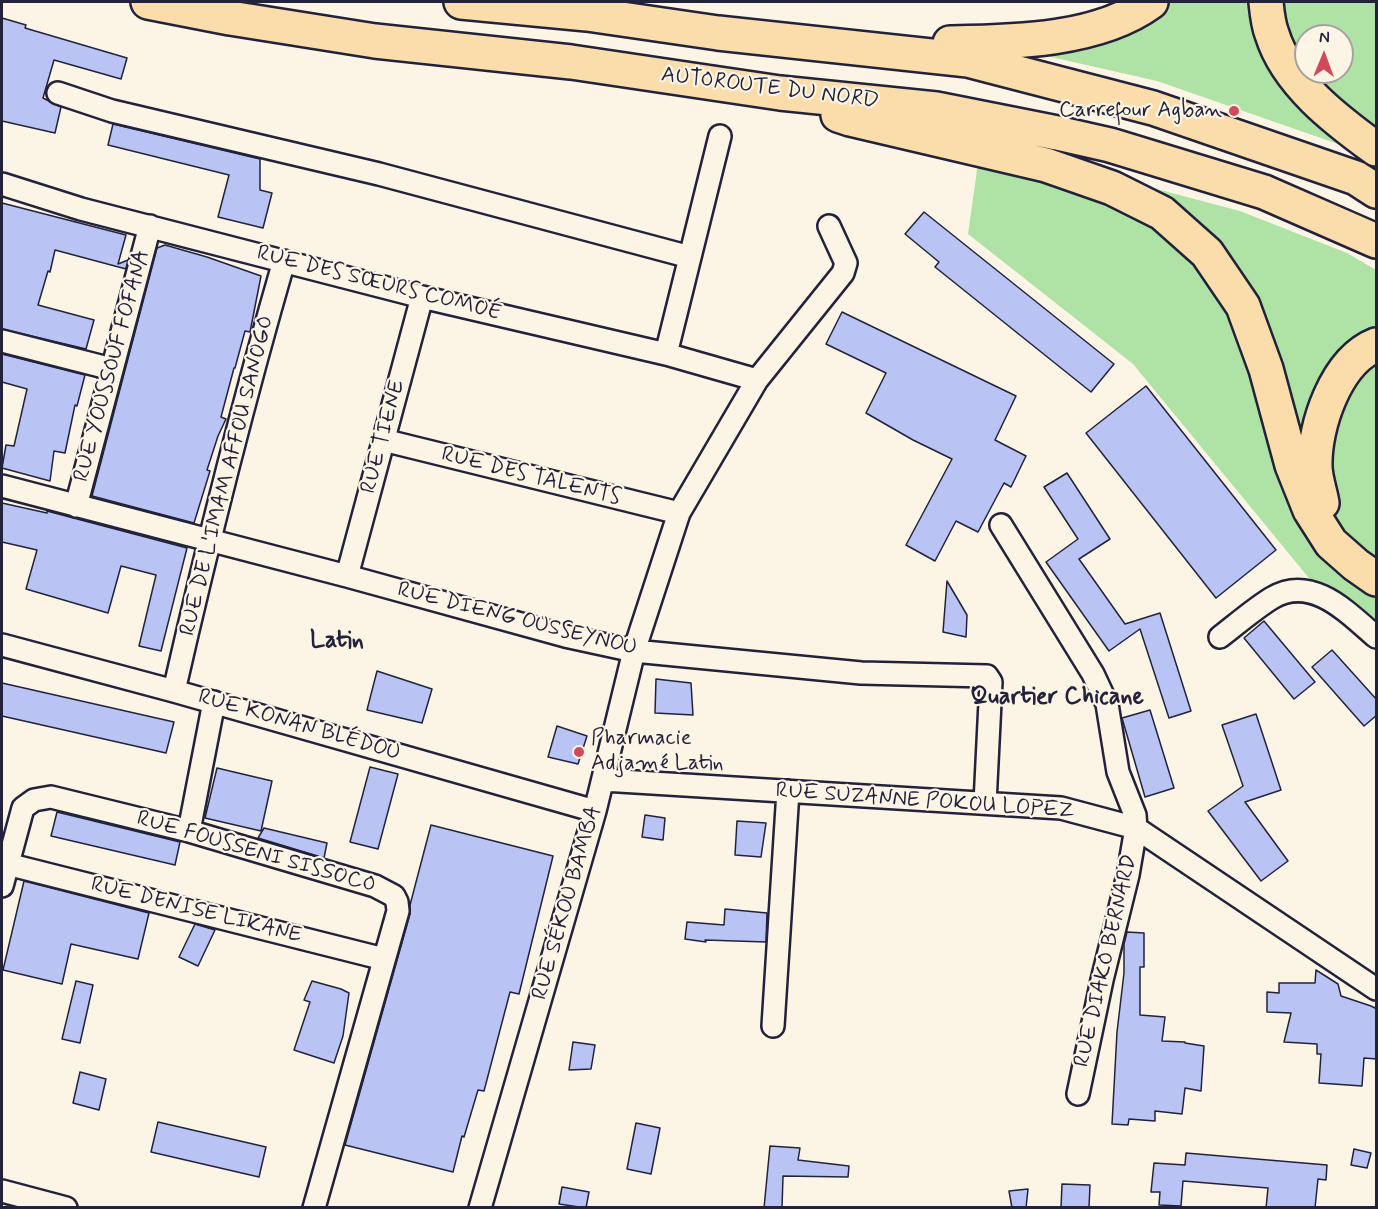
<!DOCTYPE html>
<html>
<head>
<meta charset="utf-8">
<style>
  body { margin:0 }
  #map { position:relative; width:1378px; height:1209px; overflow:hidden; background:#fcf5e5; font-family:Mynerve,sans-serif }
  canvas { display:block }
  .frame { position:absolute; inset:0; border:3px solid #22223b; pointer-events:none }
  .north { position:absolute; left:1294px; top:24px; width:60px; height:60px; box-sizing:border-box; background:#fcf5e5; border:2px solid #a5a1a1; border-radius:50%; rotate:1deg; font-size:16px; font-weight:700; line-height:24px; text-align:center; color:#22223b }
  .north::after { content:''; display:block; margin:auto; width:21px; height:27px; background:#d1495b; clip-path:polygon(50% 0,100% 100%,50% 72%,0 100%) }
</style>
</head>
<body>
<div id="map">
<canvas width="1378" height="1209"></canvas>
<div class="frame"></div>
<div class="north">N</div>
</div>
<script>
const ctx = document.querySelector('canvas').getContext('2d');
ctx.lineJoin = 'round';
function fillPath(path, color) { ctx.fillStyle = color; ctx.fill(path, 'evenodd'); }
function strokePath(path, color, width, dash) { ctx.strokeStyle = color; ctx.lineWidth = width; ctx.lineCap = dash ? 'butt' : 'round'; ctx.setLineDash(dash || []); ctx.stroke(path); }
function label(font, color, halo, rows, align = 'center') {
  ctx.font = font + ' Mynerve,sans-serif'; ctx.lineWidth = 4.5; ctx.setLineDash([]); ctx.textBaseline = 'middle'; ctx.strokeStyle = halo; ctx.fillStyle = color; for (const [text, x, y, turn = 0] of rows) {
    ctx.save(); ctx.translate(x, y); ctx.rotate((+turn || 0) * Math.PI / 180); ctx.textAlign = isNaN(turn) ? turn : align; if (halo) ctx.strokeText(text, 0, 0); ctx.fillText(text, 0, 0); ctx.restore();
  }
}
fillPath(new Path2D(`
  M1166,2H1253L1272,70L1312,122L1338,144L1157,81L1038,54Z
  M1279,2H1376V132L1336,101L1311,72H1342V36H1306V66L1287,29Z
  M978,163L1149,187L1240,211L1347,253L1376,270V619L1327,600L1133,364L968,234Z`), '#aee3a5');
const building = new Path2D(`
  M2,18L26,25L25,28L127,58L121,79L54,60L43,98L61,107L55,133L2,121Z
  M113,124L260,159V190L272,193L263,228L218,217L229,175L108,145Z
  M2,203L126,235L118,264L128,260L126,269L55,250L50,272L48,271L38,305L94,320L86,349L2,329Z
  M924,212L1114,364L1091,392L935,267L939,262L905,234Z
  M165,245L207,257L261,276L250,332L245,331L235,368H234L221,417L226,419L218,436L207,470L210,471L194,523L92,496L157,248Z
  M842,312L1016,396L995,440L1026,456L1011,487L1004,483L978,532L956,521L935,561L906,545L952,459L913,440L866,413L886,373L826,344Z
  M2,354L85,375L77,406L75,405L65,453L54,451L50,481L2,468L6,445L14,446L27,389L2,382Z
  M1146,386L1276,550L1216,598L1086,433Z
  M1067,473L1110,539L1079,559L1125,624L1160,613L1191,711L1169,718L1140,629L1109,651L1046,562L1078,539L1044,487Z
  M2,503L47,513V511L187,548L161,651L139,646L156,575L121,566L108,613L26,589L37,550L2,542Z
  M947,581L967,615L966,637L943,632Z
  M1264,621L1315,682L1294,699L1244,638Z
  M1332,650L1377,700V715L1364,726L1312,667Z
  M377,671L432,689L422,723L367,710Z
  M656,679L691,683L693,715L655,713Z
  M2,683L174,722L166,753L2,716Z
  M1150,710L1174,788L1145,797L1122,718Z
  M1256,714L1281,790L1245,802L1288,861L1261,881L1208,811L1243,786L1222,725Z
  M557,726L587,736L578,764L548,757Z
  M370,767L398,774L378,849L350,842Z
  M217,768L272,781L261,831L205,818Z
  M57,812L180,842L175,865L51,836Z
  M645,815L665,818L663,840L642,837Z
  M737,821L766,823L761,857L735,855Z
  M431,825L553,856L519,994L510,992L484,1091L478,1090L464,1137L462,1136L453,1172L345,1145L410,914V905Z
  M264,828L327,843L324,858L258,838Z
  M24,881L149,913L138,959L71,944L62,984L3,970Z
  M725,909L767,913L766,942L705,940L706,942L685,939L687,922L724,925Z
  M195,924L215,930L198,966L179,957Z
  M1127,932L1144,933V967H1140V1015L1165,1017L1162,1041L1185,1042V1043L1204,1046L1201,1091L1185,1088L1182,1114L1155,1111V1121L1129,1119L1128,1125L1112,1124L1117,1032L1124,973V944Z
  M1316,970L1338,984L1341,996L1371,1006L1377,1009V1059L1364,1058L1362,1086L1319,1083L1321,1054H1317V1044L1284,1042L1291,1013L1267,1012V992L1279,993V983H1315Z
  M76,981L93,985L80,1043L62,1039Z
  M312,981L341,989L349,993L343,1036L334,1063L294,1050L310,1002L304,1000Z
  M573,1042L595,1045L591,1069L569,1070Z
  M80,1072L106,1079L99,1110L73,1103Z
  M158,1122L266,1147L259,1177L151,1152Z
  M636,1123L660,1128L651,1174L627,1169Z
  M770,1146L800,1148L798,1160L849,1166L848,1177L783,1176L782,1208H764Z
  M1354,1149L1371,1153L1367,1168L1351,1165Z
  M1186,1153L1327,1165L1326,1180L1318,1179L1315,1208H1266L1268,1188L1183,1181L1181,1206L1159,1205L1160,1192H1151L1154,1163L1185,1165Z
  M1062,1184L1090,1185L1089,1208H1061Z
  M562,1187L589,1192L586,1208L559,1204Z
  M1028,1189L1026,1208H1012L1009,1191Z`);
fillPath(building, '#b9c4f5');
strokePath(building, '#22223b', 1.5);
const minor = new Path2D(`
  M58,93L112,111L379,174L690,257
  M2,184L81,209L422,297L666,354L757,380
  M2,341L112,369
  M666,354L720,136
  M383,440L679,513
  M2,486L347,576L565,636L634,651L861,673L987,676L991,682L985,803
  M76,506L150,226
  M1001,525L1093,674L1107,704L1118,772L1135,815L1136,828L1128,875L1102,980L1078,1094
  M347,576L422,297
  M1220,637C1237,624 1254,609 1272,598C1312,574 1348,613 1376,637
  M2,645L174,691L595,811
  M174,691C207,546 243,403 284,261
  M603,780L1061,808L1136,828L1376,989
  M189,831L214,702
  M7,864L384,959
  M2,886L23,808L34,800L51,797L189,831L375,886L394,896L397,902L398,911L314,1208
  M773,1026L788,791
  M2,1191L66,1208
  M480,1208L595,811L634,651L679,513L757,380L843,273L846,263L829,226`);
const motorway = new Path2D(`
  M148,2L230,18L375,41L571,62L780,93L936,109L1057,133L1110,145L1264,192L1376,241
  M461,2L587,14L718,33L968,60L1153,108L1356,178L1376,191
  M1266,2C1267,12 1268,24 1272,34C1287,83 1336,120 1376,149
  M950,43C1013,42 1098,41 1151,2
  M838,115L850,119L1046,165L1112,188L1162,213L1207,253L1243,306L1266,369L1292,465L1310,510L1331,543L1356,565L1376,579
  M1322,503C1320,491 1315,478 1315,466C1314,426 1336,361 1376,345`);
strokePath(minor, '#22223b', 26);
strokePath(motorway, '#22223b', 38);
strokePath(minor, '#fcf5e5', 21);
strokePath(motorway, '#faddab', 33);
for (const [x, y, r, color] of [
  [1234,111,6,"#d1495b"],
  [579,752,6,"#d1495b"]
]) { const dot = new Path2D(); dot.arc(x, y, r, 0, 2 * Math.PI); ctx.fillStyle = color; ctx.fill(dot); strokePath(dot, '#fcf5e5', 2); }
label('22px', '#22223b', '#fcf5e5', [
  ["AUTOROUTE DU NORD",770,89,7],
  ["RUE DES SŒURS COMOÉ",379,284,14],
  ["RUE YOUSSOUF FOFANA",113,366,-75],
  ["RUE TIENE",384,437,-75],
  ["RUE DE L'IMAM AFFOU SANOGO",228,476,-76],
  ["RUE DES TALENTS",531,477,14],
  ["RUE DIENG OUSSEYNOU",517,620,14],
  ["RUE KONAN BLÉDOU",299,726,16],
  ["RUE SUZANNE POKOU LOPEZ",925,802,4],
  ["RUE FOUSSENI SISSOCO",256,853,16],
  ["RUE SÉKOU BAMBA",568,903,-74],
  ["RUE DENISE LIKANE",196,911,14],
  ["RUE DIAKO BERNARD",1107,961,-77]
]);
label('22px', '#22223b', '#fcf5e5', [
  ["Carrefour Agban",1222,111],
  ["Pharmacie",591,739,"left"],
  ["Adjamé Latin",591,764,"left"]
], 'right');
label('bold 24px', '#22223b', '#fcf5e5', [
  ["Latin",337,642],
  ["Quartier Chicane",1057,698]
]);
</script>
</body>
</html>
